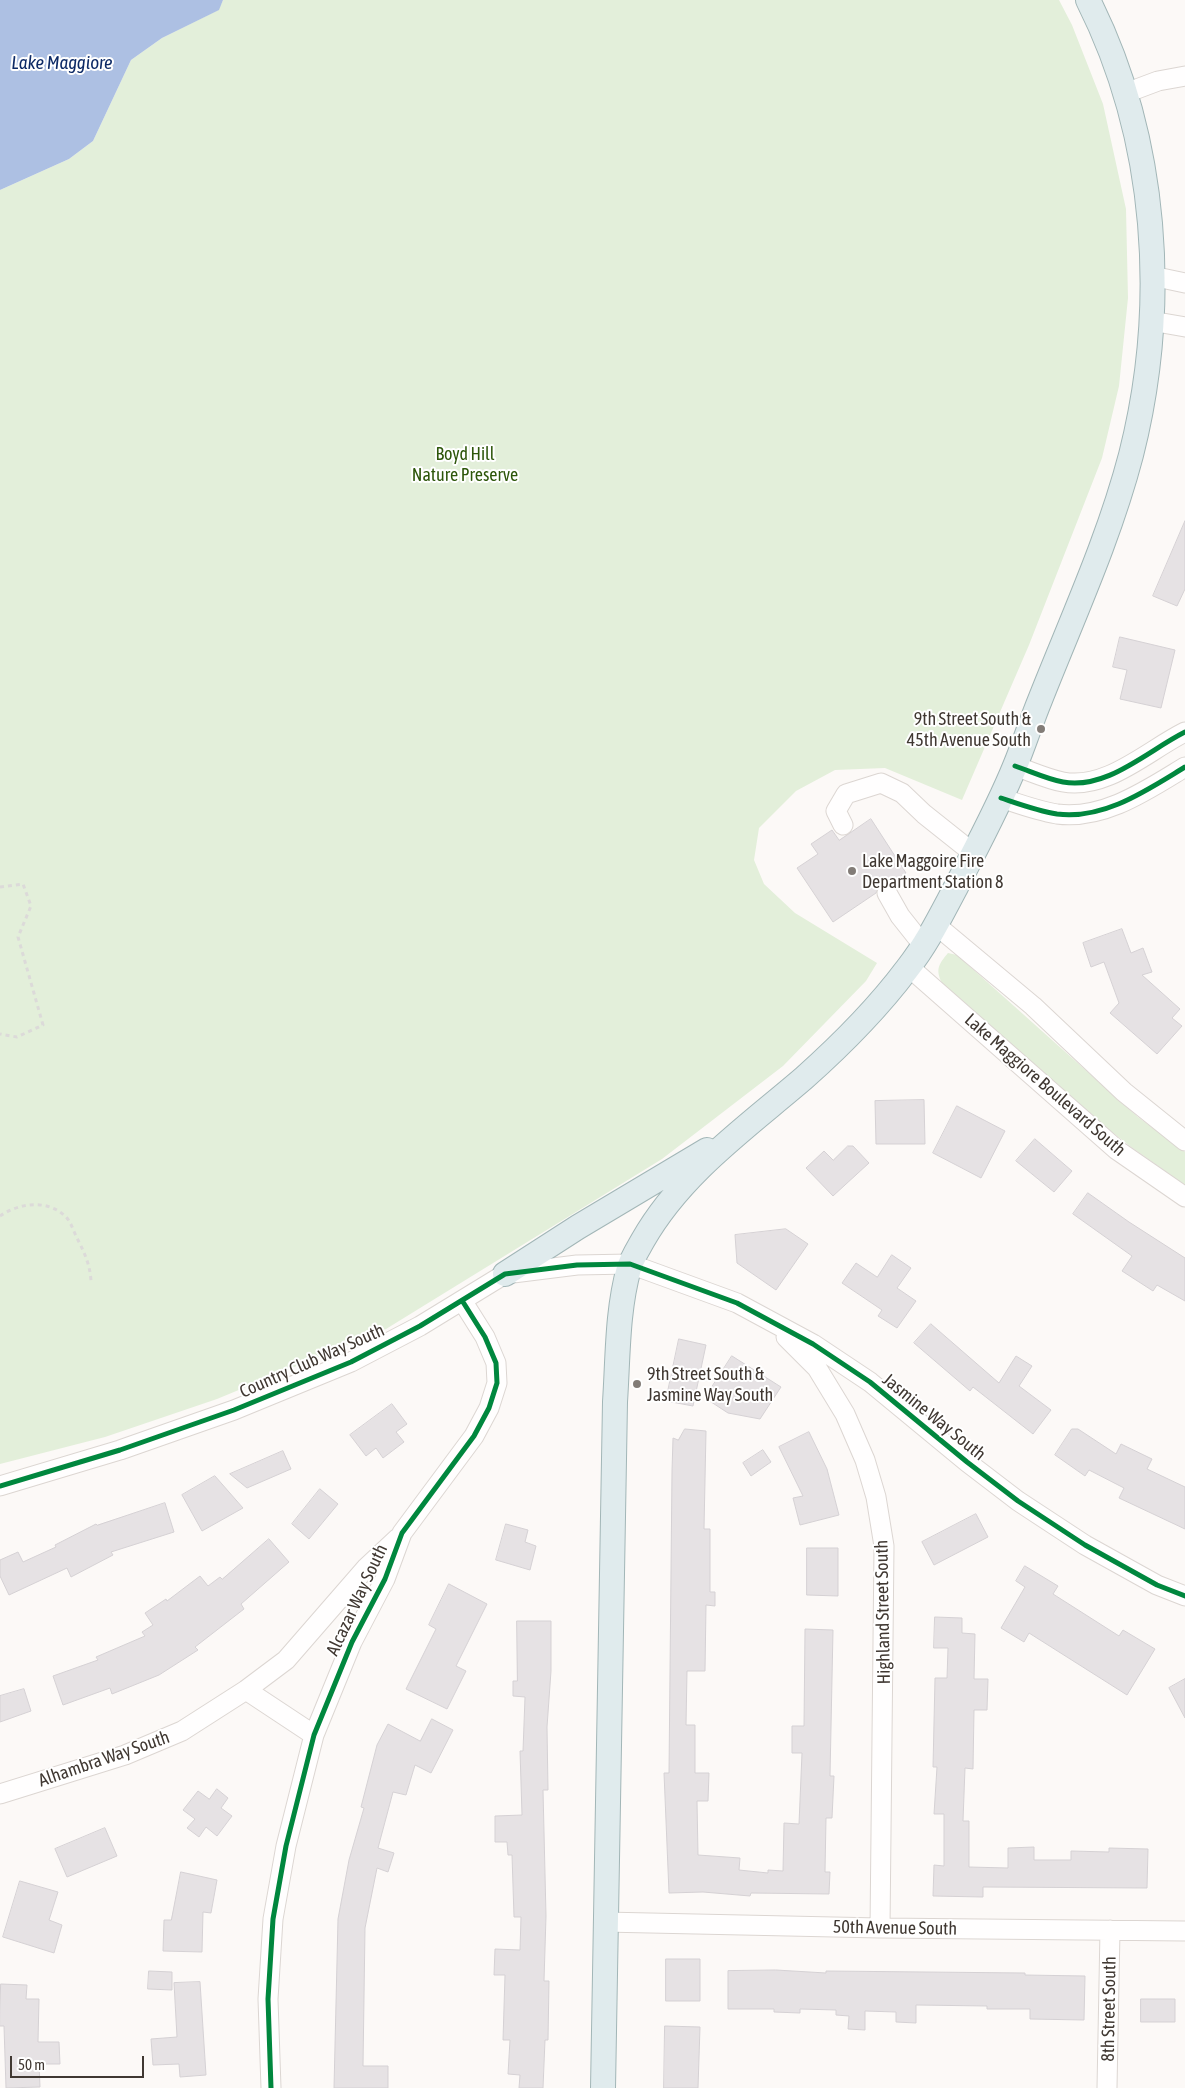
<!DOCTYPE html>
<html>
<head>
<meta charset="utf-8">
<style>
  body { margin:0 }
  #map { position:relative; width:1185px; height:2088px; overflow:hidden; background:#fcf9f7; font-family:"Asap Condensed",sans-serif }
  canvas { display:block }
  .scale { position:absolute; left:10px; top:2056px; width:134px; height:22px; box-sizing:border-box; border:2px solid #403832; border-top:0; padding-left:6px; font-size:15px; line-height:18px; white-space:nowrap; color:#403832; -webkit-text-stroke:4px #fff; paint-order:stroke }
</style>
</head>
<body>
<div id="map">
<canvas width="1185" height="2088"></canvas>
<div class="scale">50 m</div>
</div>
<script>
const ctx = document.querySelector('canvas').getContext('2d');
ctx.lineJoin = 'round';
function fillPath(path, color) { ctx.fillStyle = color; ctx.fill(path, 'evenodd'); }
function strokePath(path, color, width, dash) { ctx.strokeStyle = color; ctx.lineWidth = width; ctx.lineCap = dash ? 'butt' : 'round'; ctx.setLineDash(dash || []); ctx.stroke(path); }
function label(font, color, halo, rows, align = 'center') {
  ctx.font = font + ' "Asap Condensed",sans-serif'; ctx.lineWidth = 4; ctx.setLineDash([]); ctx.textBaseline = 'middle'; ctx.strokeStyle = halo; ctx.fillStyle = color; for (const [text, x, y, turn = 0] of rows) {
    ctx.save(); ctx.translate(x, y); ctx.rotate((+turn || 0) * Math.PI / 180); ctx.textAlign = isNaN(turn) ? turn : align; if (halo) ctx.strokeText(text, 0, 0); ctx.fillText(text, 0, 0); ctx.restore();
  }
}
fillPath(new Path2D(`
  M223,0H1059L1072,25L1103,104L1126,209L1128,298L1119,386L1102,458L1029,645L962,800L885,768L835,770L796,791L759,828L754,860L764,884L795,913L877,963L866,981L783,1066L662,1159L386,1329L217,1399L105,1437L0,1464V190L69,159L93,141L131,60L162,38L218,10Z
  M948,953L957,955L1138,1117L1185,1152V1185L1131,1147L1064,1094L942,983C935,969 939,964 948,953Z`), '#e3efda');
fillPath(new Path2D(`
  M0,0H223L219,10L162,38L131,60L93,141L69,159L0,190Z`), '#adc0e3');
const building = new Path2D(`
  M1185,521V589L1177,606L1153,596Z
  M1120,637L1175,650L1161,708L1120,699L1127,670L1113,667Z
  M871,819L906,873L892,883L881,884L876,893L833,922L797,868L818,854L811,844L832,830L839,840Z
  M1122,929L1131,953L1143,948L1152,972L1142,975L1180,1009L1172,1018L1182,1026L1157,1054L1110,1013L1119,1003L1104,962L1091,967L1083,943Z
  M924,1100L925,1144H876L875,1101Z
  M957,1106L1005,1131L981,1178L933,1153Z
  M1035,1139L1072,1171L1054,1192L1016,1161Z
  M848,1146H853L869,1163L833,1196L806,1168L824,1151L833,1160Z
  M1088,1193L1129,1222L1185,1258V1301L1157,1285L1153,1291L1122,1271L1132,1256L1073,1214Z
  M786,1229L808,1244L776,1290L737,1263L735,1235Z
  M892,1255L911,1268L897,1288L916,1301L897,1328L878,1316L882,1310L842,1283L856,1263L877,1277Z
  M931,1324L999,1383L1016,1356L1032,1366L1019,1386L1051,1410L1033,1434L973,1387L970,1391L914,1343Z
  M679,1339L706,1345L693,1406L666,1401Z
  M732,1356L781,1387L760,1419L728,1413L705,1398Z
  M392,1404L407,1424L396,1432L404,1442L383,1458L376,1448L366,1456L350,1435Z
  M685,1429L706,1431L704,1529H710V1592H715V1606L706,1605L705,1671H687L686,1725H695V1773H709L708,1801H697L698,1855L740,1858L739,1870L768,1873V1870L783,1871L784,1823L799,1824L802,1753H792V1726H804L805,1629L833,1630L830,1776H834L832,1818H826L825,1872H830L829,1894L751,1893L750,1896L703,1892L669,1893L664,1773H669L672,1471L673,1438L678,1440Z
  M1072,1429H1078L1116,1454L1121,1444L1152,1459L1147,1469L1185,1487V1529L1119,1498L1124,1488L1089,1470L1085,1476L1055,1455Z
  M809,1432L827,1469L839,1515L800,1525L793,1498L803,1496L779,1447Z
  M763,1450L771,1462L751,1476L743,1463Z
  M283,1451L291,1469L247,1488L230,1474Z
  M215,1476L243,1508L202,1531L182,1495Z
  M320,1489L338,1504L309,1539L292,1524Z
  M165,1503L174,1532L111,1552L113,1555L71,1577L67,1568L9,1595L0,1576V1560L18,1552L23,1562L56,1547L55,1545L96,1524L97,1525Z
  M976,1514L988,1537L934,1565L922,1542Z
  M506,1524L528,1530L525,1542L536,1546L530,1570L496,1560Z
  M269,1539L289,1562L241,1604L244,1609L195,1647L198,1650L159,1675L112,1694L110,1688L63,1705L53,1676L98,1660L96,1657L145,1636L142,1632L153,1625L145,1613L166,1599L167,1601L200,1576L208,1586L220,1577L222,1579Z
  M807,1548H838V1596L807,1595Z
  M1025,1566L1058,1586L1053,1594L1119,1636L1123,1630L1155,1649L1127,1695L1029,1633L1024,1642L1001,1628L1025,1587L1016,1581Z
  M449,1584L487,1604L456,1666L466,1671L447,1709L406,1689L436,1629L429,1625Z
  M935,1617L962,1618V1633L975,1634L974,1679H988L987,1710H974L973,1769L965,1768L963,1821H969V1867L1008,1868V1848L1034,1847V1860H1071V1851L1109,1852V1848L1148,1849L1147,1888L983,1887V1897L933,1896L934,1865L944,1866V1814H934L937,1767H933L935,1678H947L948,1648H934Z
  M517,1621H551V1671L547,1727L548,1790H543L546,1916L544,1981H549L548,2040H545L543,2088H519L520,2075L508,2074L510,2040H503L505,1975H494L495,1949L520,1950L521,1917H514L512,1855H508L507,1842H495V1816L522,1815L520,1751H523L525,1697L513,1696V1681H517Z
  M1185,1679V1718L1169,1688Z
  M24,1689L31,1711L0,1722V1696Z
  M432,1719L453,1730L431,1773L415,1765L406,1795L393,1792L378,1848L394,1853L388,1872L377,1868L365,1928L363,2066H388V2088H334L338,1919L349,1860L364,1808L361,1807L377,1745L388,1724L420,1741Z
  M217,1789L228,1798L221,1808L232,1816L217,1836L206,1827L199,1837L187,1828L195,1819L183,1810L198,1791L209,1799Z
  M105,1828L117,1856L67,1877L55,1849Z
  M181,1872L217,1880L211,1913L203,1912L202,1952L163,1951L164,1920H171Z
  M20,1881L58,1892L49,1920L62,1925L54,1953L3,1937Z
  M666,1959H700V2001H666Z
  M776,1970L826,1973V1971L1025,1973V1975L1085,1976L1084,2020L1030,2019V2009H987V2006L916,2005V2023L896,2022V2012L865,2011V2030L848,2029L849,2016L836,2015V2010L800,2009V2013L774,2012V2009H728V1971Z
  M149,1971L172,1972V1990L148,1989Z
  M200,1982L206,2075L180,2077L179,2064L153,2065L151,2039L177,2037L174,1983Z
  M1,1984L27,1985L26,1999H39L38,2042H59L60,2064H39L40,2087L6,2088L4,2026H0Z
  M1141,1999H1175V2022H1141Z
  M665,2026L700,2027L698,2088H664Z`);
fillPath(building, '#e6e2e4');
strokePath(building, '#d5d1d4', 1);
const minor = new Path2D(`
  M1126,93L1158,81L1185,76
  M1152,276L1185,283
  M1151,321L1185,327
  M1015,766C1030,771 1047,779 1063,782C1107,790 1147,751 1185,732
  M1001,798C1019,804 1038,811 1057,814C1104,820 1147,790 1185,767
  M843,825L836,811L846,794L881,783L902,793L924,814L973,853
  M887,893L900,916L923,945
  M936,925L1033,1006L1124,1092L1185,1141
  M909,967L1117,1150L1185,1197
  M786,1337L817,1368L845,1414L865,1460L876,1497L884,1546L880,1928
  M0,1486L120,1450L234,1410L351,1362L420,1326L505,1274L577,1265L630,1264L737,1303L813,1344L870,1382L967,1462L1018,1501L1085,1545L1157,1585L1185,1596
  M246,1690L314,1735
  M0,1794L125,1755L182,1731L246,1690L286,1660L366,1568L398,1538
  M604,1922L880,1928L1185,1931
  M271,2088L268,1999L273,1919L286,1846L314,1735L352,1642L385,1579L402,1533L474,1436L489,1408L497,1383L496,1363L485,1337L463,1302
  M1107,2088L1110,1930`);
const major = new Path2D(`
  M505,1274L578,1227L707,1150
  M603,2088L615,1402C618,1357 617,1311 629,1268C632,1258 638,1249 643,1240C681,1173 747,1127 804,1078C841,1045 877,1009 907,969C927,944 941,915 956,887C976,848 998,808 1015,766C1024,744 1031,722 1040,700C1072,619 1109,539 1131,455C1169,305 1158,139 1088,0`);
strokePath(minor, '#dcd6d2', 21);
strokePath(major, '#a2b6b7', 26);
strokePath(new Path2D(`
  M0,887L23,884L31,906L18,937L43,1025L17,1037L0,1034
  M0,1216C19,1203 47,1199 65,1216C71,1221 74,1233 78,1240C85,1254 90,1265 91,1281`), '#dcdad9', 3, [4, 4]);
strokePath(minor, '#fffefe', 19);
strokePath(major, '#e0ebed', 24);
strokePath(new Path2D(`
  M1015,766C1030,771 1047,779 1063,782C1107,790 1147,751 1185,732
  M1001,798C1019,804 1038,811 1057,814C1104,820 1147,790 1185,767
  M0,1486L120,1450L234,1410L351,1362L420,1326L505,1274L577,1265L630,1264L737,1303L813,1344L870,1382L967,1462L1018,1501L1085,1545L1157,1585L1185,1596
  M271,2088L268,1999L273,1919L286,1846L314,1735L352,1642L385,1579L402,1533L474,1436L489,1408L497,1383L496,1363L485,1337L463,1302`), '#00873e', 5);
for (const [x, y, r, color] of [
  [1041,729,5,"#827c77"],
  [852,871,5,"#827c77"],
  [637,1384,5,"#827c77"]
]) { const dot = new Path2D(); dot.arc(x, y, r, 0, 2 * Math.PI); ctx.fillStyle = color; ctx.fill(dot); strokePath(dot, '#fff', 2); }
label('18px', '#2d560a', '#fff', [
  ["Boyd Hill",465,454],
  ["Nature Preserve",465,475]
]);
label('18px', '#403832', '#fff', [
  ["9th Street South &",1031,719,"right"],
  ["45th Avenue South",1031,740,"right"],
  ["Lake Maggoire Fire",862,861],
  ["Department Station 8",862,882],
  ["9th Street South &",647,1374],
  ["Jasmine Way South",647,1395]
], 'left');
label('18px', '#403832', '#fff', [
  ["Lake Maggiore Boulevard South",1045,1085,41],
  ["Country Club Way South",312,1361,-24],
  ["Jasmine Way South",934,1417,39],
  ["Alcazar Way South",357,1600,-65],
  ["Highland Street South",883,1612,-91],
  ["Alhambra Way South",104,1759,-19],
  ["50th Avenue South",895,1928,1],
  ["8th Street South",1109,2009,-89]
]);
label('italic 19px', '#0d2a66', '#fff', [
  ["Lake Maggiore",62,63]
]);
</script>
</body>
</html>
